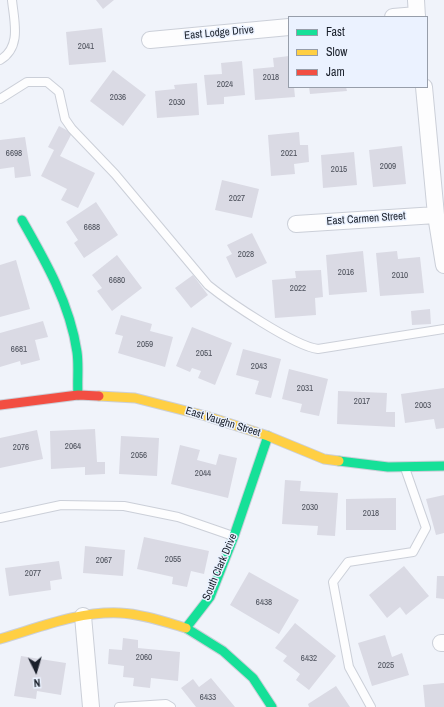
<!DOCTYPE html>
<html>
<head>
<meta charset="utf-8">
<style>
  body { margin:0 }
  #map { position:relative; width:444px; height:707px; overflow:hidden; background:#f0f3fa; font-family:"Archivo Narrow",sans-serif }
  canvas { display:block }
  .legend { position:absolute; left:288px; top:16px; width:140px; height:72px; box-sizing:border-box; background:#ebf2ff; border:1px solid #979eaa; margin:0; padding:5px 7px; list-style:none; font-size:12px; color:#1a202b }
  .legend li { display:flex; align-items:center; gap:8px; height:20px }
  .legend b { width:20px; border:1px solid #979eaa }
  .north { position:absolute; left:16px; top:651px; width:40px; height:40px; -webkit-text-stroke:3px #ebf2ff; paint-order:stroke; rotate:175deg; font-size:11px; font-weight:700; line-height:16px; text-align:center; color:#1a202b }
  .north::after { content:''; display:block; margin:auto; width:14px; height:18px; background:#1a202b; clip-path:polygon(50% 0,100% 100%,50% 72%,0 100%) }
</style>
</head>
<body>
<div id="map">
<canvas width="444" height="707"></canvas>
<ul class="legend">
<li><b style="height:5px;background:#16e098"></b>Fast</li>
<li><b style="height:5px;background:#ffcf43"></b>Slow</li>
<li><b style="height:5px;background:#f24e42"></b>Jam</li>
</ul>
<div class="north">N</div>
</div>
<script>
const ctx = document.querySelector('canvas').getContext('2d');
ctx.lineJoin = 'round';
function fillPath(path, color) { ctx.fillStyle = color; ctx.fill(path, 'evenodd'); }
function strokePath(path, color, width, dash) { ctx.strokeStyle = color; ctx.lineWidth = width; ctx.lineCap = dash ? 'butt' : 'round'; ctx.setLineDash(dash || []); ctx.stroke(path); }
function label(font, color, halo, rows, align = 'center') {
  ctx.font = font + ' "Archivo Narrow",sans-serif'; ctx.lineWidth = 3; ctx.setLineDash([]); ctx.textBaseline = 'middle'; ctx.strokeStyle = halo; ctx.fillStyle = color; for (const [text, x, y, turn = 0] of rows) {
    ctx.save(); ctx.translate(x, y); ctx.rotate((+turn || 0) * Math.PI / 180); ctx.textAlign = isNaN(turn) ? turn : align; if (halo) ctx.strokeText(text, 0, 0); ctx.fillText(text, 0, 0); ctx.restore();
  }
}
fillPath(new Path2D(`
  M96,0H114L103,9Z
  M102,28L106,62L69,65L66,32Z
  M289,56V87H294L295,97L255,100L253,69L274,67L273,58Z
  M242,61L245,95L224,97V104L207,105L204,75L222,74L221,63Z
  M113,70L146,95L123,126L90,101Z
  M197,83L199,115L157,118L155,91L175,89L174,85Z
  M309,87H346L347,91L310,94Z
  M59,126L72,133L60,156L95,173L78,208L61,200L67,189L41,176L54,150L48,147Z
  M299,132L300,145H308L309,162L294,164L295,174L271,176L268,135Z
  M25,137L31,176L15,178L14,167L0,169V140Z
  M402,146L406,184L373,187L369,150Z
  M354,152L357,185L323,188L321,155Z
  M222,180L259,189L252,218L215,210Z
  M96,202L118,235L84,258L74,243L78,240L66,222Z
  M252,233L267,263L236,278L226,257L232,254L227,245Z
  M363,251L367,292L329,295L326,255Z
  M397,251L398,259L420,257L424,293L380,296L376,253Z
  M117,255L142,288L112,311L97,291L102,288L92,275Z
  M16,260L30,309L0,317V265Z
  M321,270L323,297L315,298L316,315L275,318L272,280L296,278L295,271Z
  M193,275L208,295L191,308L175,288Z
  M430,309L431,324L412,325L411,311Z
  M121,315L152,324L150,331L173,337L165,367L118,353L123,336L115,334Z
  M43,321L48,337L35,340L40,360L21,365L20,361L0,367V333Z
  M192,327L232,343L215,385L198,378L201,371L192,368L190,372L176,366Z
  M243,349L281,359L271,398L255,394L259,381L236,375Z
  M289,369L328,379L319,416L300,412L302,404L282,399Z
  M444,388V428L436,429L434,419L405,423L401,394Z
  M338,391L387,393L386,412H395V427L337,424Z
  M95,429L97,462H105V474L85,475V467L51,469L50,431Z
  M37,430L43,459L0,468V438Z
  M121,436L159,438L157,476L119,474Z
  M180,445L200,450L197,460L216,465L219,454L237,458L228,498L171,484Z
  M285,480L301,481L300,491L338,493L335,536L317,535L318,526L282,524Z
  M444,495V533L436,535L426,499Z
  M396,498V530H346V499Z
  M144,537L209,551L204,574L191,571L187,587L172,584L173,577L137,569Z
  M85,546L125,550L123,576L83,573Z
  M59,561L62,579L50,581L51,590L9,596L5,568Z
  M404,566L429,596L406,615L400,607L387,618L369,595Z
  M249,572L299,600L279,634L230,605Z
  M437,576H444V599L436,598Z
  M295,623L336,656L309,690L296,680L300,674L283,661L287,656L275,648Z
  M385,635L392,657L402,653L409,675L372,686L358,643Z
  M123,638L138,640V648L180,652L178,681L151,678L150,688L133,686L134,678L123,677L124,666L108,664L109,649L122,650Z
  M21,656L66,663L61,695L37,691L36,699L14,696Z
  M211,678L235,707H196L181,688L193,679L199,687Z
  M444,683V707H425L423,685Z
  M336,686L350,707H309L308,704Z`), '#dadae4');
const lane = new Path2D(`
  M0,60C22,47 14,21 12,0
  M0,99L27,82H47L59,92L65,119L72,129L115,174L208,285C229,302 294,346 318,349L444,329
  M0,518L61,505L124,506L178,517L233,536
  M119,707L166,704L171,707
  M371,707L349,667L333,582L348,562L413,552L426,528L405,468`);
const street = new Path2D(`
  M416,0L417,17
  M393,17L417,15
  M150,40L289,27
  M424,87L436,215L444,265
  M296,224L436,215
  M83,616L91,707
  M441,643H444`);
const fast = new Path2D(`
  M22,220C46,262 70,304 77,352C79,366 77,381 78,395
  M268,436L234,536L210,597L186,628L223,651L253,678L272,707
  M339,461L388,467L444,466`);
const slow = new Path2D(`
  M99,396L135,398L206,416L268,436L324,459L339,461
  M0,639C38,628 79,611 120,613C142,614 165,622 186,628`);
const jam = new Path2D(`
  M0,405L78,395L99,396`);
strokePath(lane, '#cbcfd8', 10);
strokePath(street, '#cbcfd8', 18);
strokePath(fast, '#cbcfd8', 11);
strokePath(slow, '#cbcfd8', 11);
strokePath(jam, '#cbcfd8', 11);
strokePath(lane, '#fdfdfe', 8);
strokePath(street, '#fdfdfe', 16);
strokePath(fast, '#16e098', 9);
strokePath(slow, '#ffcf43', 9);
strokePath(jam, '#f24e42', 9);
label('9px', '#4c505b', null, [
  ["2041",86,47],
  ["2018",271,78],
  ["2024",225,85],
  ["2036",118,98],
  ["2030",177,103],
  ["6698",14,154],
  ["2021",289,154],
  ["2009",388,167],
  ["2015",339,170],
  ["2027",237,199],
  ["6688",92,228],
  ["2028",246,255],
  ["2016",346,273],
  ["2010",400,276],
  ["6680",117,281],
  ["2022",298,289],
  ["2059",145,345],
  ["6681",19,350],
  ["2051",204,354],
  ["2043",259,367],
  ["2031",305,389],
  ["2017",362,402],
  ["2003",423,406],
  ["2064",73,447],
  ["2076",21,448],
  ["2056",139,456],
  ["2044",203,474],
  ["2030",310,508],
  ["2018",371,514],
  ["2055",173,560],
  ["2067",104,561],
  ["2077",33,574],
  ["6438",264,603],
  ["2060",144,658],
  ["6432",309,659],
  ["2025",386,666],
  ["6433",208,698]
]);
label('11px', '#1a202b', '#ebf2ff', [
  ["East Lodge Drive",219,33,-5],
  ["East Carmen Street",366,219,-4],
  ["East Vaughn Street",223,422,17],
  ["South Clark Drive",220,567,-67]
]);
</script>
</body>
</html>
